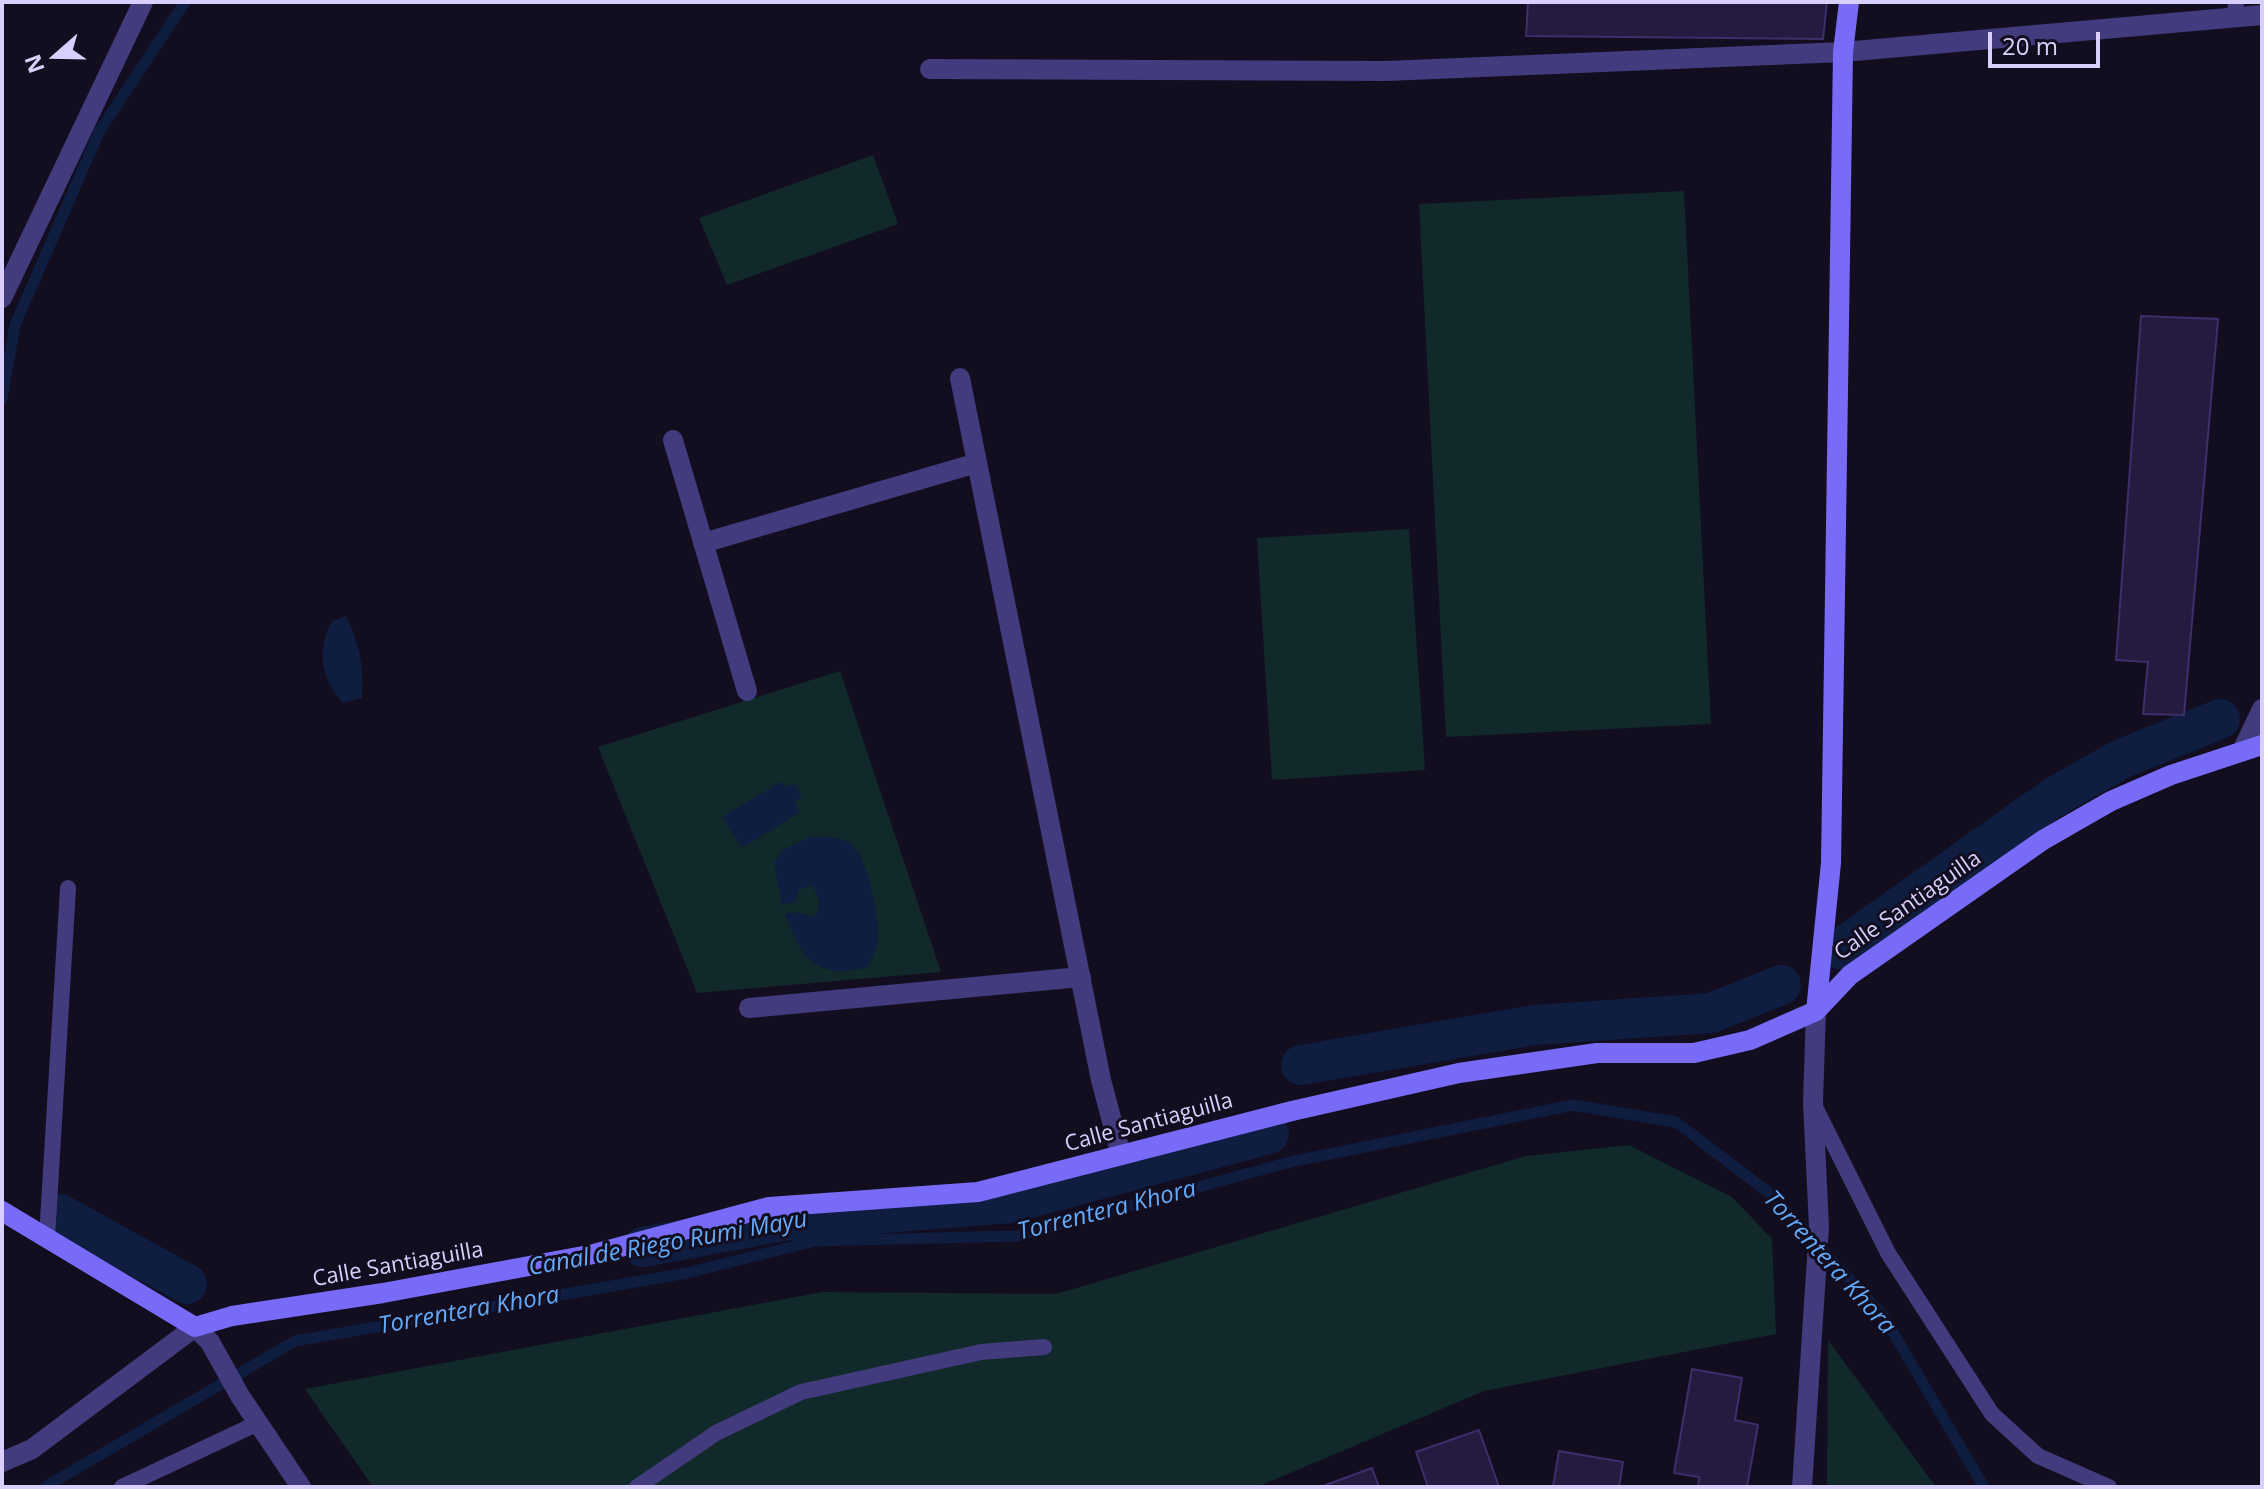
<!DOCTYPE html>
<html>
<head>
<meta charset="utf-8">
<style>
  body { margin:0 }
  #map { position:relative; width:2264px; height:1489px; overflow:hidden; background:#120e20; font-family:"Open Sans",sans-serif }
  canvas { display:block }
  .frame { position:absolute; inset:0; border:4px solid #d8cffd; pointer-events:none }
  .north { position:absolute; left:16px; top:16px; width:80px; height:80px; -webkit-text-stroke:6px #120e20; paint-order:stroke; rotate:250deg; font-size:22px; font-weight:700; line-height:32px; text-align:center; color:#d8cffd }
  .north::after { content:''; display:block; margin:auto; width:28px; height:36px; background:#d8cffd; clip-path:polygon(50% 0,100% 100%,50% 72%,0 100%) }
  .scale { position:absolute; left:1988px; top:32px; width:112px; height:36px; box-sizing:border-box; border:4px solid #d8cffd; border-top:0; padding-left:10px; font-size:24px; line-height:28px; white-space:nowrap; color:#d8cffd; -webkit-text-stroke:6px #120e20; paint-order:stroke }
</style>
</head>
<body>
<div id="map">
<canvas width="2264" height="1489"></canvas>
<div class="frame"></div>
<div class="north">N</div>
<div class="scale">20 m</div>
</div>
<script>
const ctx = document.querySelector('canvas').getContext('2d');
ctx.lineJoin = 'round';
function fillPath(path, color) { ctx.fillStyle = color; ctx.fill(path, 'evenodd'); }
function strokePath(path, color, width, dash) { ctx.strokeStyle = color; ctx.lineWidth = width; ctx.lineCap = dash ? 'butt' : 'round'; ctx.setLineDash(dash || []); ctx.stroke(path); }
function label(font, color, halo, rows, align = 'center') {
  ctx.font = font + ' "Open Sans",sans-serif'; ctx.lineWidth = 6; ctx.setLineDash([]); ctx.textBaseline = 'middle'; ctx.strokeStyle = halo; ctx.fillStyle = color; for (const [text, x, y, turn = 0] of rows) {
    ctx.save(); ctx.translate(x, y); ctx.rotate((+turn || 0) * Math.PI / 180); ctx.textAlign = isNaN(turn) ? turn : align; if (halo) ctx.strokeText(text, 0, 0); ctx.fillText(text, 0, 0); ctx.restore();
  }
}
fillPath(new Path2D(`
  M873,155L898,224L727,285L699,218Z
  M1684,191L1711,724L1446,737L1419,204Z
  M1409,529L1425,770L1272,780L1257,538Z
  M840,671L941,972L697,993L598,747Z
  M1629,1145L1732,1197L1772,1239L1776,1334L1484,1391L1257,1487H373L305,1389L822,1292L1056,1294L1526,1156Z
  M1828,1340L1936,1487H1827Z`), '#11292a');
fillPath(new Path2D(`
  M346,616C360,645 364,666 362,698L343,703C321,678 316,651 332,621Z
  M782,781L786,788L794,783L802,797L794,802L800,812L742,848L722,817Z
  M810,837C825,837 841,834 853,846C869,863 881,921 877,944C876,952 871,960 867,968C817,979 802,960 785,914L797,912L811,917L817,914L820,902L812,885L798,890L796,901L782,905L774,863L784,849Z`), '#0e1d40');
strokePath(new Path2D(`
  M2,399L15,325L99,132L185,2
  M45,1487L295,1341L687,1273L815,1241L1018,1236L1294,1161L1573,1105L1676,1122L1772,1195L1884,1317L1984,1487`), '#0e1d40', 11);
strokePath(new Path2D(`
  M1840,949L2054,797L2121,759L2220,719
  M1301,1065L1535,1025L1711,1013L1781,985
  M60,1214L187,1284
  M643,1247L783,1221L1011,1203L1269,1134`), '#0e1d40', 40);
const building = new Path2D(`
  M1528,2H1827L1823,39L1526,36Z
  M2141,316L2218,319L2184,715L2143,714L2148,662L2116,660Z
  M1692,1369L1742,1378L1735,1420L1758,1425L1747,1487H1698L1699,1477L1674,1473Z
  M1479,1430L1499,1487H1428L1416,1452Z
  M1559,1451L1623,1462L1619,1487H1553Z
  M1372,1468L1379,1487H1324L1323,1486Z`);
fillPath(building, '#251b40');
strokePath(building, '#3e2e6b', 2);
strokePath(new Path2D(`
  M2235,15L2236,2
  M1815,1107L1888,1253L1992,1414L2038,1456L2109,1487
  M47,1238L68,888
  M122,1487L258,1423
  M637,1487L716,1433L801,1392L981,1352L1044,1347`), '#423b7d', 16);
strokePath(new Path2D(`
  M930,69L1386,71L1843,52L2262,15
  M2,298L143,2
  M960,378L1101,1080L1121,1155
  M673,440L747,691
  M703,543L977,463
  M2242,751L2262,709
  M749,1008L1081,977
  M2,1462L32,1449L195,1327L210,1342L240,1396L301,1487
  M1802,1487L1819,1227L1813,1102L1816,1011`), '#423b7d', 20);
strokePath(new Path2D(`
  M1816,1011L1831,863L1843,52L1849,2
  M2,1211L195,1327L232,1316L383,1293L594,1254L769,1207L978,1192L1292,1111L1459,1073L1597,1053H1694L1750,1040L1816,1011L1850,975L2043,840L2111,801L2171,775L2262,745`), '#786bf8', 20);
label('22px', '#d8cffd', '#120e20', [
  ["Calle Santiaguilla",1908,906,-35],
  ["Calle Santiaguilla",1149,1123,-15],
  ["Calle Santiaguilla",398,1265,-10]
]);
label('italic 24px', '#63a9f7', '#120e20', [
  ["Torrentera Khora",1107,1211,-14],
  ["Canal de Riego Rumi Mayu",668,1244,-10],
  ["Torrentera Khora",1829,1263,48],
  ["Torrentera Khora",469,1311,-10]
]);
</script>
</body>
</html>
